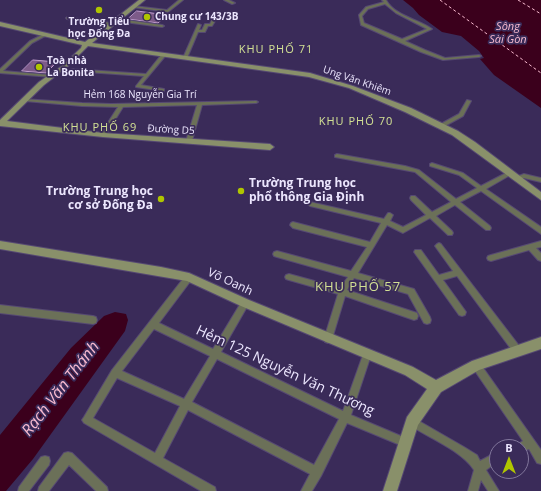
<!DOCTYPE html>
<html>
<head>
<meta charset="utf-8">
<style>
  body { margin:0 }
  #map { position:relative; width:541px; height:491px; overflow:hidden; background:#3a2b59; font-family:"Open Sans",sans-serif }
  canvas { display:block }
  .north { position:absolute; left:489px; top:439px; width:40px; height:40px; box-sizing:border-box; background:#3a2b59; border:1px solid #81769b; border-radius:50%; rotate:0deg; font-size:11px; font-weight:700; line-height:16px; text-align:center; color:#ece6fe }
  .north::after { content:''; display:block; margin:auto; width:14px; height:18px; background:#b0c500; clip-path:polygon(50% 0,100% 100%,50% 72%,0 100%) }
</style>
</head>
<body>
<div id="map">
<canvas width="541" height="491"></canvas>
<div class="north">B</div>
</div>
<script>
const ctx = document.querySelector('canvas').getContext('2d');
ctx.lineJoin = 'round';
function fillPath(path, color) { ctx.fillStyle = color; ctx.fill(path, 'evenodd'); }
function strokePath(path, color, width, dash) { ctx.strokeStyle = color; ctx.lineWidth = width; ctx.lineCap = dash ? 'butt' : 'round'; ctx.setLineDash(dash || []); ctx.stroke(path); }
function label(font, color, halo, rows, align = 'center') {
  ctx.font = font + ' "Open Sans",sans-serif'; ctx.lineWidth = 3.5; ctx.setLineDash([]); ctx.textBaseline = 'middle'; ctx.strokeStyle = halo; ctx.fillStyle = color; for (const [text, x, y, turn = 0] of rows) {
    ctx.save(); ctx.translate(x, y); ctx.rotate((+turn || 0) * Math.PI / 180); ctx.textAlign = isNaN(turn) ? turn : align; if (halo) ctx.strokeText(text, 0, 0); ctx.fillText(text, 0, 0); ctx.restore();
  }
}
fillPath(new Path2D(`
  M403,0H541V108L494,75L480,59L484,58L479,51L461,36L442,32L419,15L413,8Z
  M115,312L126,314L128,320L125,331L33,459L6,491H0V435L71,348L104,316Z`), '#3b001c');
strokePath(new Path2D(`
  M440,0L541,73
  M518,0L541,14`), '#f8bacf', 1, [3, 2.5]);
const building = new Path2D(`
  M137,11L167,15L158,23L128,19Z
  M33,60L57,62L46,73L22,71Z`);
fillPath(building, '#7d5b89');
strokePath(building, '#c19cce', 1);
const street = new Path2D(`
  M179,0H183L168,12L132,7L134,6L167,10Z
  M224,0H229L235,3L232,4Z
  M382,0H386C395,16 418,19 432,29L405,41L425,50L445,58L479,55L481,56L479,57L443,60L421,52L361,25L359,15L366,7L384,2ZM385,4L396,13L427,29L402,39L364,23L362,16L368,9Z
  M68,17L111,23L113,24L111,25L67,19L66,18Z
  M118,19L162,25L164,26L162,27L117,21L116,20Z
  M212,20L215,21L212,26H208L205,32H198L187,58L183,59V58L198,24L201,25L199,30H202L205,24H210Z
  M44,34H45V36L32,43L3,71L50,75H52V77L0,73V69L30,41Z
  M162,54L166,55L141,85L164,89V91H162L136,87V86L144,76L72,71L70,70L72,69L146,74Z
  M23,99L82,103L111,104L256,101L258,102L256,103L202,105L192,141L189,143L186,141L197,105L123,107L105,136L103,137L100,135L118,107L82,106L25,101H23Z
  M467,100L471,101L463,116L443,127H439V125L459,114Z
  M337,154L405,166L419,170L456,199L477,188L459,175L430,166V164L432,163L463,173L481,186L508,172H512L513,173L512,174L486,189L541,227V234L481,191L460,202L490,226L491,228L490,230H486L455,205L436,216L452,231L453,233L452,235H448L430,218L403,233L387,225L358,273L414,289L430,317L431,320L430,323L427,324L424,323L408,294L354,278L347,290L417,313L418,316L417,319L414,320L345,296L332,339L331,342L328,343L325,342L324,339L338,294L289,280L286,279L285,277L286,275L289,274L340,288L348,277L277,257L274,256L273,254L274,252L277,251L351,271L367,247L293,228L290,225L291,223L293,222L370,242L381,223L310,206L307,204L308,202H310L384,219L388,213H390L393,215L390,221L403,227L426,215L411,200L410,198L411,196H415L432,212L451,202L415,172L335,157V155Z
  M524,174L541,178V182L524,178L518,180L515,178L516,177Z
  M541,241V247L536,248L541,253V261L538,260L529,250L491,261L488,260L487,258L488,256L491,255Z
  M439,243L441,244L520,347L521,350L520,353L517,354L514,353L457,276L443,280L466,312L465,315L462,316L459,315L414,252L415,250H421L439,275L453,271L435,246L437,244Z
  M189,274L192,275L193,277L192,279L159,323L213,349L242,301L245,300L248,301L249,303L248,305L221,352L343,411L364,352L367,351L370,352L371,355L351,415L408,439L410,442L408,445L405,447L347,423L321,476L312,491H301L310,474L188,410L163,458L215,487L216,491H201L84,423L82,420L84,417L112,370L186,275ZM154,329L210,356L184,399L122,371ZM217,359L339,419L314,465L192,402ZM117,378L180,406L155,453L93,418Z
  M0,305L93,316L96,317L97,320L96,323L93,324L0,313Z
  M476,361L479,362L541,450V464L537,463L529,449L521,452V447H516L518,444L523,441L473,368L472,365L473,362Z
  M412,417L464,447L477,455L480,461L497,452V462L486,470L499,491H488L481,480L478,491H468L474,470C462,451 428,437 409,425L407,422L409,419Z
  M68,452L72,453L107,487L108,491H96L69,465L49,491H38L39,487L64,453Z
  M45,456L49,457L50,461L49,465L29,491H18L19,487L41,457Z`);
const secondary = new Path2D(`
  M139,0H145L92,43L310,73L353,86L411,108L458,131L475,142L541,192V200L452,135L405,112L349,88L309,77L88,46L66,68L44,85L7,121L103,133L270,144L274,147L270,150L103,137L0,126V120L39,82L62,66L81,48L82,45L0,26V22L85,42Z
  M0,241L161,267L189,273L249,300L413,367L436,380L472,361L541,337V349L479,370L441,392L418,425L397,491H383L407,417L427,389L405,375L241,306L187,281L0,249Z`);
strokePath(street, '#564973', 2);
strokePath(secondary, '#564973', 2);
fillPath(street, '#6b7058');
fillPath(secondary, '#89906a');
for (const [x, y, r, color] of [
  [99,10,4,"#b0c500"],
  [147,17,4,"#b0c500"],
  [39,67,4,"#b0c500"],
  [241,191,4,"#b0c500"],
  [161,199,4,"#b0c500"]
]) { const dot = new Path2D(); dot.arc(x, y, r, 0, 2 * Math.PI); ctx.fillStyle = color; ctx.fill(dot); strokePath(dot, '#3a2b59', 1.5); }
label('bold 10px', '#ece6fe', '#3a2b59', [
  ["Chung cư 143/3B",155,17],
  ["Trường Tiểu",99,22,"center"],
  ["học Đống Đa",99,34,"center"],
  ["Toà nhà",47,61],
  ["La Bonita",47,73]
], 'left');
label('10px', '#ece6fe', '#3a2b59', [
  ["Ung Văn Khiêm",357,81,19],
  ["Hẻm 168 Nguyễn Gia Trí",140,95],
  ["Đường D5",171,130,3]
]);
label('italic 11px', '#f8bacf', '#3a2b59', [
  ["Sông",508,27],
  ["Sài Gòn",508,40]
]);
ctx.letterSpacing = '1px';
label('11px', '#d2e094', '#3a2b59', [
  ["KHU PHỐ 71",276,50],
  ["KHU PHỐ 70",356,122],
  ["KHU PHỐ 69",100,128]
]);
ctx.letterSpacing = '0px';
label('bold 12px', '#ece6fe', '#3a2b59', [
  ["Trường Trung học",249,184],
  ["phổ thông Gia Định",249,198],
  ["Trường Trung học",153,192,"right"],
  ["cơ sở Đống Đa",153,206,"right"]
], 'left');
label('12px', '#ece6fe', '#3a2b59', [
  ["Võ Oanh",230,282,25]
]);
ctx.letterSpacing = '1px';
label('13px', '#d2e094', '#3a2b59', [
  ["KHU PHỐ 57",358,287]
]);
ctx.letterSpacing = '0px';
label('14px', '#ece6fe', '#3a2b59', [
  ["Hẻm 125 Nguyễn Văn Thương",285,371,25]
]);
label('italic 16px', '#f8bacf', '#3a2b59', [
  ["Rạch Văn Thánh",61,389,-52]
]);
</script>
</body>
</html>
